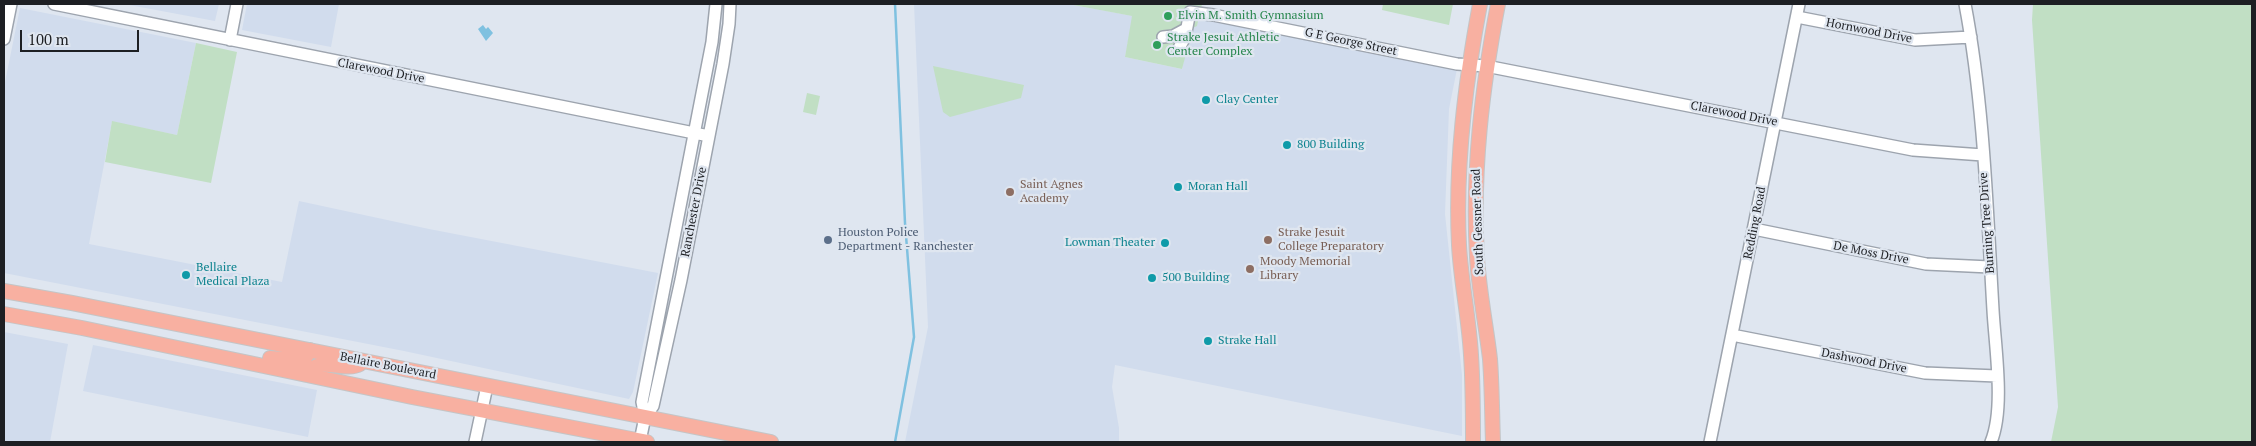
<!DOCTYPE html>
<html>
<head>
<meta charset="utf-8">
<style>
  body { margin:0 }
  #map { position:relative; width:2256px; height:446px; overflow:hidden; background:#dfe6f0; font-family:"PT Serif",serif }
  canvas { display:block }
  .frame { position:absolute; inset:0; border:5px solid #1d1f23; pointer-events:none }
  .scale { position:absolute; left:20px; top:30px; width:119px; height:22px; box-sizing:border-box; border:2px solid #1d1f23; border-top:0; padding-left:6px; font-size:15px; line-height:18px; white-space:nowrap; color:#1d1f23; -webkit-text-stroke:4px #dfe6f0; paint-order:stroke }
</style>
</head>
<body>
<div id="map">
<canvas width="2256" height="446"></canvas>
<div class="frame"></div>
<div class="scale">100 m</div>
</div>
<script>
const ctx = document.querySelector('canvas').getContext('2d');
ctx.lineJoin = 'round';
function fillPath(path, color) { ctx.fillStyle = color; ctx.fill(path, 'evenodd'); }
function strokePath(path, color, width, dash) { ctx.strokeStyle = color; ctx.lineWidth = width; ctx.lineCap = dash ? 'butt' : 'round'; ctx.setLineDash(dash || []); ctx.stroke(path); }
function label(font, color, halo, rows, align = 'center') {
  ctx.font = font + ' "PT Serif",serif'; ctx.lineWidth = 4.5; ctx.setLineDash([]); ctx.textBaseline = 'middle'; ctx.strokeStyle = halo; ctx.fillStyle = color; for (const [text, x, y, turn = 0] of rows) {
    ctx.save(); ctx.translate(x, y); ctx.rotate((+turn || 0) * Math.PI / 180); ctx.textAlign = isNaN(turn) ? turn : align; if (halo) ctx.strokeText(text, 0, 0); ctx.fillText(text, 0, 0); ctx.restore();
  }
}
fillPath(new Path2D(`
  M124,4H219L215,21Z
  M247,4H339L331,47L242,30Z
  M914,4H1068L1133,16L1125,57L1182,69L1190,34L1193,28L1197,25L1201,7L1329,37L1459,59L1449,109L1445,214L1462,375V436L1115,365L1112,387L1119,428V442H905L928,327Z
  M20,8L196,43L177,135L112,122L89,244L282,282L299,201L429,229L658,273L633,392L629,399L404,351L4,273V87Z
  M4,332L68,344L50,442H4Z
  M93,345L317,390L308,437L83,391Z`), '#d1dced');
fillPath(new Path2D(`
  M1068,4H1202L1197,26L1193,28L1182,69L1125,57L1132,16Z
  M1383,4H1453L1449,25L1382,10Z
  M2033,4H2252V442H2051L2058,407L2032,20Z
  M196,43L237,52L211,183L105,162L112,121L177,135Z
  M933,66L1024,85L1021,98L950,117L943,112Z
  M807,93L820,96L816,115L803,112Z`), '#c1dfc4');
fillPath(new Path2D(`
  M483,25L486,29L488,27L493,33L486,41L478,29Z`), '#7fc1e0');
strokePath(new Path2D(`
  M895,442L914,337L905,223L895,4`), '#7fc1e0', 2.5);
const minor = new Path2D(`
  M54,4L709,136
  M1965,4C1984,104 1987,208 1993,310C1995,347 2005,408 1991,442
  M1797,17L1915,40L1971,37
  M1163,37L1173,36L1186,29
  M4,39L11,4
  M230,40L237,4
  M1179,48L1185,37L1190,12L1213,15L1457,64L1486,66L1913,150L1983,155
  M1754,229L1926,264L1990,267
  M1732,335L1925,373L1997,376
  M645,417L642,402L712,42L716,4
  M640,441L645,417L653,406L681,280L723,64L729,24L730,4
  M475,442L487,386
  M1710,442L1799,4`);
const major = new Path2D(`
  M4,291L72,303L771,442
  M4,314L82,328L412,397L647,442
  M270,358L303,361L310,350
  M307,375C319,354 343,373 360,364
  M1473,442C1473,413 1473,384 1471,355C1469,318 1461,282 1459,245C1455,164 1465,84 1480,4
  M1493,442C1492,415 1492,386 1490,359C1486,325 1479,291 1477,257C1472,171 1482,88 1498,4`);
strokePath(minor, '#9da4ae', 14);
strokePath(major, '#c4c5c6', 16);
strokePath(minor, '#fff', 11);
strokePath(major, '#f8b0a1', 14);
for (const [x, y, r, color] of [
  [1168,16,5,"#2e9e5b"],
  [1157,45,5,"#2e9e5b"],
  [1206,100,5,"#0f9aa8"],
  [1287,145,5,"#0f9aa8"],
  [1178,187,5,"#0f9aa8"],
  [1010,192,5,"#8d6e63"],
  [828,240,5,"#5c6f8a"],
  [1268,240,5,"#8d6e63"],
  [1165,243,5,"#0f9aa8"],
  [1250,269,5,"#8d6e63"],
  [186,275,5,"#0f9aa8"],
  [1152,278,5,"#0f9aa8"],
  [1208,341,5,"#0f9aa8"]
]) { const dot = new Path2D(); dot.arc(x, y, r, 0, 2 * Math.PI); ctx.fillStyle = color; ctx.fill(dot); strokePath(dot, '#dfe6f0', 2); }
label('12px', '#27864d', '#dfe6f0', [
  ["Elvin M. Smith Gymnasium",1178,16],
  ["Strake Jesuit Athletic",1167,38],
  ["Center Complex",1167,52]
], 'left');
label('12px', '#1d1f23', '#dfe6f0', [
  ["Hornwood Drive",1869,31,11],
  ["G E George Street",1351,42,12],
  ["Clarewood Drive",381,71,11],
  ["Clarewood Drive",1734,114,11],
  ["Ranchester Drive",694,212,-79],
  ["South Gessner Road",1478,222,-92],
  ["Redding Road",1755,223,-79],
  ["Burning Tree Drive",1987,223,-94],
  ["De Moss Drive",1871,253,11],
  ["Dashwood Drive",1864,361,11],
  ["Bellaire Boulevard",388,366,11]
]);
label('12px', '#0d838f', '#dfe6f0', [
  ["Clay Center",1216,100],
  ["800 Building",1297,145],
  ["Moran Hall",1188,187],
  ["Lowman Theater",1155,243,"right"],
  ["Bellaire",196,268],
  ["Medical Plaza",196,282],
  ["500 Building",1162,278],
  ["Strake Hall",1218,341]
], 'left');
label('12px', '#785e54', '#dfe6f0', [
  ["Saint Agnes",1020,185],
  ["Academy",1020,199],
  ["Strake Jesuit",1278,233],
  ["College Preparatory",1278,247],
  ["Moody Memorial",1260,262],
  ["Library",1260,276]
], 'left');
label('12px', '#4e5e75', '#dfe6f0', [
  ["Houston Police",838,233],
  ["Department - Ranchester",838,247]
], 'left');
</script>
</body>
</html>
